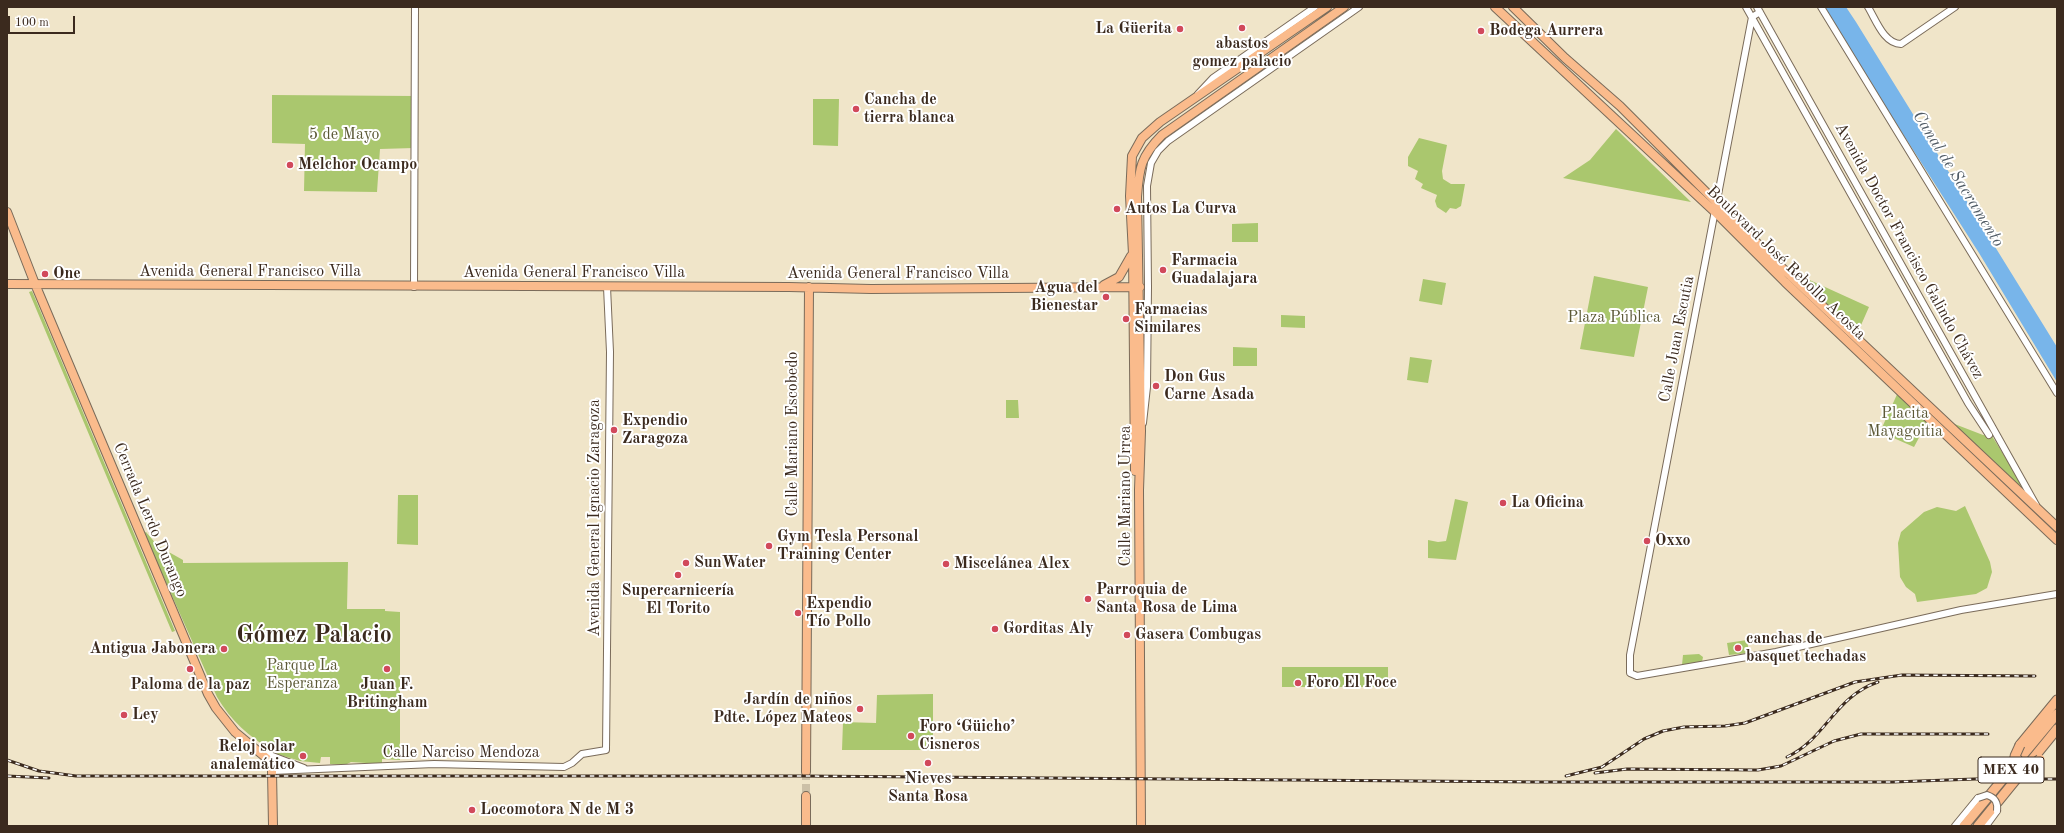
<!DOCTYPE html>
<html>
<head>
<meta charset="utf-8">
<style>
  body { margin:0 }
  #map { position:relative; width:2064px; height:833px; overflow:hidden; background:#f0e5c9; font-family:"Old Standard TT",serif }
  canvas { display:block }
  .frame { position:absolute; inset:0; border:8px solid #3b2a1e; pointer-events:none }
  .scale { position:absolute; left:8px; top:16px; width:67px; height:18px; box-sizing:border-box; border:2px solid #3b2a1e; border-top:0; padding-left:5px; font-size:12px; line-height:14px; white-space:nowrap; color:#3b2a1e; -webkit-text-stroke:3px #fff; paint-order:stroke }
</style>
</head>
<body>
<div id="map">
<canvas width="2064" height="833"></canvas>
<div class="frame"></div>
<div class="scale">100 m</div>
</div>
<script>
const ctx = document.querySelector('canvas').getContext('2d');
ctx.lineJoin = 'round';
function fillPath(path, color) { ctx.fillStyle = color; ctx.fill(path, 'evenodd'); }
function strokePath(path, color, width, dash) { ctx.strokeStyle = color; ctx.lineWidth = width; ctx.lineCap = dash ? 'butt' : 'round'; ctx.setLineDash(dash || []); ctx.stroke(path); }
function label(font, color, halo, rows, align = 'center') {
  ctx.font = font + ' "Old Standard TT",serif'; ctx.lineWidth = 4; ctx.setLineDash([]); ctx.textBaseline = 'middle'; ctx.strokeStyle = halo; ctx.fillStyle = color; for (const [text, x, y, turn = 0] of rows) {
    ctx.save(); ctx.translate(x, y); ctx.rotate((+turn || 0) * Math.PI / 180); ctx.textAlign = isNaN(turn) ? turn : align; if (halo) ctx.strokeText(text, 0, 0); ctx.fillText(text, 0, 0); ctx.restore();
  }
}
fillPath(new Path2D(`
  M272,95L414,96V148L380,149L377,192L304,191L305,144L272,143Z
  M813,99H839L838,146L813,145Z
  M1616,129L1691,202L1563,178L1590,160Z
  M1419,138L1447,145L1442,171L1443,179L1451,184H1465L1461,206L1456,209L1450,208L1446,213L1437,207L1435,201L1437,195L1421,188L1423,184L1415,179L1418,171L1408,166V157Z
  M1258,223V242H1232V224Z
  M1792,272L1869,307L1858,332Z
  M1594,276L1648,287L1634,357L1580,349Z
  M1423,279L1446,283L1442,305L1419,301Z
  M32,291L175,631L172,632L29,292Z
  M1281,315L1305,316V328L1281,327Z
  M1233,347L1257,348V366H1233Z
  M1410,357L1432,360L1428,383L1407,380Z
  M1899,390L1929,419L1914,447L1880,432Z
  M1006,400H1018L1019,418H1006Z
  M1952,423L1983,435L1992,436L2032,500Z
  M398,495H418V545L397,544Z
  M1455,499L1468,502L1456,560L1428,558V540L1438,542L1446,541L1447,537Z
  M1965,506L1990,562L1992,572L1987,588L1976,594L1917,602L1915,594L1906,587L1900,577L1898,543L1901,532L1924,512L1937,507L1956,511Z
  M146,532L158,546L183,560V563L348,562L347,609H385V611L400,612V760L382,759V764L351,762L345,765L330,764V757H321L320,763L300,761L277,754L278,752L272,751C249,736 231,721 217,697L144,533Z
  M1747,640L1749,653L1729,655L1727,643Z
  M1699,654L1703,657L1702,662L1682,665L1683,655Z
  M1282,667H1388V687H1282Z
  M933,694V750H842L843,722L876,723L877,695Z`), '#aac76e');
fillPath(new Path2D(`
  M1824,7H1846L1856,22L2057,347V382L1979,253L1862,70Z`), '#78b5ea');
strokePath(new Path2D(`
  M806,772V796`), '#ccc0a7', 8, [8, 4]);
const minor = new Path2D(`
  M1746,7L1968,403L1989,435
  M1757,7L2036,505
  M1821,7L2057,393
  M1868,7C1876,20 1884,44 1901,44L1955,7
  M1760,12L1752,17L1630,655V673L1637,676L1776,652L1961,610L2057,594
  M1198,94L1213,78L1315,7
  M414,287L415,7
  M1143,423L1147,387L1148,287L1147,186L1151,163L1158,151L1168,141L1359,7
  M262,752L304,768
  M272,771L434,764L564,767L572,763L582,754L606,750L610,352L607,287
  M1955,826L1978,798
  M1986,826L1997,811`);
const major = new Path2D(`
  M1495,7L1715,212L1785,282L2057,540
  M1513,7L1565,58L1620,106L1780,266L2057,527
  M7,212L35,284L208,694L216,708L235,732L270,761L272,771L273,826
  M7,284L789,287L871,289L1140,287
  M1104,285L1119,277L1131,256
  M1135,471L1133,254L1130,196L1132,156L1142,138L1160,122L1327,7
  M806,772L809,287
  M806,796V826
  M1141,826L1139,490L1141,431L1137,197C1139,168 1141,156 1162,135L1344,7`);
const highway = new Path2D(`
  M2020,745L2057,700
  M1964,826L2057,714
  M1978,826L2057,729`);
strokePath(minor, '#7a6b5a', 8);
strokePath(major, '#7a6b5a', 10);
strokePath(highway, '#7a6b5a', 11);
strokePath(minor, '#fff', 6);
strokePath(major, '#fabb8c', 8);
strokePath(highway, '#fabb8c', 9);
const rail = new Path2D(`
  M1787,757C1826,739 1834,697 1878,682
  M7,760L39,771L76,776H801L1539,782H1893L1975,779H2057
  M1595,773L1627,769L1758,770L1781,766L1834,741L1861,734H1988
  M7,776L49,778
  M1566,776L1602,767L1644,739L1663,731L1684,727L1725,726L1745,723L1855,682L1902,675L2035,676`);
strokePath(rail, '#3b2a1e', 3);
strokePath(rail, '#fff', 1.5, [4.5]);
const minorBridge = new Path2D(`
  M1978,798L1987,795C1996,798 1998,803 1997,811`);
const highwayBridge = new Path2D(`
  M2020,745L2015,756L2022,766L2030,767L2040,759`);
strokePath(minorBridge, '#7a6b5a', 8, []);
strokePath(highwayBridge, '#7a6b5a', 11, []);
strokePath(minorBridge, '#fff', 6);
strokePath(highwayBridge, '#fabb8c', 9);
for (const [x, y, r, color] of [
  [1242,28,4,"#d1495b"],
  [1180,29,4,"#d1495b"],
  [1481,31,4,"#d1495b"],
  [856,109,4,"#d1495b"],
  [290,165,4,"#d1495b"],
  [1117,209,4,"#d1495b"],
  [1163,270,4,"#d1495b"],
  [45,274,4,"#d1495b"],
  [1106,297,4,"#d1495b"],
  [1126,319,4,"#d1495b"],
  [1156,386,4,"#d1495b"],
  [614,430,4,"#d1495b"],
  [1503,503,4,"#d1495b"],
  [1647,541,4,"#d1495b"],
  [769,546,4,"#d1495b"],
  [686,563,4,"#d1495b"],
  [946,564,4,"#d1495b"],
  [678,575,4,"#d1495b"],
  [1088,599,4,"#d1495b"],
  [798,613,4,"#d1495b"],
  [995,629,4,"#d1495b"],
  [1127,635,4,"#d1495b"],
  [1738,648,4,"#d1495b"],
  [224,649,4,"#d1495b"],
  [190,669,4,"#d1495b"],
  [387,669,4,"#d1495b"],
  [1298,683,4,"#d1495b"],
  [860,709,4,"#d1495b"],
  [124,715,4,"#d1495b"],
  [911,736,4,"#d1495b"],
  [303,756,4,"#d1495b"],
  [928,763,4,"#d1495b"],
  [472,810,4,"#d1495b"]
]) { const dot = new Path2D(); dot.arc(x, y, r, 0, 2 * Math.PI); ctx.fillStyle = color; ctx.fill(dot); strokePath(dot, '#fff', 1.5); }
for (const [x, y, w] of [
  [2011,770,66]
]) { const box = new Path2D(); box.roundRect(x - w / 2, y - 13, w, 26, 3); ctx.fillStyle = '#fff'; ctx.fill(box); strokePath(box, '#3b2a1e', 1); }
label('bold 15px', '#3b2a1e', null, [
  ["MEX 40",2011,770]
]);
label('bold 16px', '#3b2a1e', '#fff', [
  ["La Güerita",1172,29,"right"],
  ["Bodega Aurrera",1489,31],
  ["abastos",1242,44,"center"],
  ["gomez palacio",1242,62,"center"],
  ["Cancha de",864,100],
  ["tierra blanca",864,118],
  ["Melchor Ocampo",298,165],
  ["Autos La Curva",1125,209],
  ["Farmacia",1171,261],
  ["Guadalajara",1171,279],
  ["One",53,274],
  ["Agua del",1098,288,"right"],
  ["Bienestar",1098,306,"right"],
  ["Farmacias",1134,310],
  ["Similares",1134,328],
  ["Don Gus",1164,377],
  ["Carne Asada",1164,395],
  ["Expendio",622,421],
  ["Zaragoza",622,439],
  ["La Oficina",1511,503],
  ["Gym Tesla Personal",777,537],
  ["Training Center",777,555],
  ["Oxxo",1655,541],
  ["SunWater",694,563],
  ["Miscelánea Alex",954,564],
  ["Parroquia de",1096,590],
  ["Santa Rosa de Lima",1096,608],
  ["Supercarnicería",678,591,"center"],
  ["El Torito",678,609,"center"],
  ["Expendio",806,604],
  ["Tío Pollo",806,622],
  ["Gorditas Aly",1003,629],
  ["Gasera Combugas",1135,635],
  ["canchas de",1746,639],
  ["basquet techadas",1746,657],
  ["Antigua Jabonera",216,649,"right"],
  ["Foro El Foce",1306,683],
  ["Paloma de la paz",190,685,"center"],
  ["Juan F.",387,685,"center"],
  ["Britingham",387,703,"center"],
  ["Jardín de niños",852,700,"right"],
  ["Pdte. López Mateos",852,718,"right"],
  ["Ley",132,715],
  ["Foro ‘Güicho’",919,727],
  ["Cisneros",919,745],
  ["Reloj solar",295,747,"right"],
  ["analemático",295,765,"right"],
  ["Nieves",928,779,"center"],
  ["Santa Rosa",928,797,"center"],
  ["Locomotora N de M 3",480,810]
], 'left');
label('16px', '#5c5936', '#fff', [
  ["5 de Mayo",344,135],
  ["Plaza Pública",1614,318],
  ["Placita",1905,414],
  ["Mayagoitia",1905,432],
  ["Parque La",302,666],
  ["Esperanza",302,684]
]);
label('16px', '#3b2a1e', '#fff', [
  ["Avenida Doctor Francisco Galindo Chávez",1909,251,61],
  ["Boulevard José Rebollo Acosta",1786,263,44],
  ["Avenida General Francisco Villa",250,272],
  ["Avenida General Francisco Villa",574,273],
  ["Avenida General Francisco Villa",898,274],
  ["Calle Juan Escutia",1677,339,-79],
  ["Calle Mariano Escobedo",793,434,-90],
  ["Calle Mariano Urrea",1126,496,-90],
  ["Avenida General Ignacio Zaragoza",595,518,-90],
  ["Cerrada Lerdo Durango",150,520,67],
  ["Calle Narciso Mendoza",461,753]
]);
label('italic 17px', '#505b65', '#fff', [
  ["Canal de Sacramento",1958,179,58]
]);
label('bold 24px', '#3b2a1e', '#fff', [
  ["Gómez Palacio",314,636]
]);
</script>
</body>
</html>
